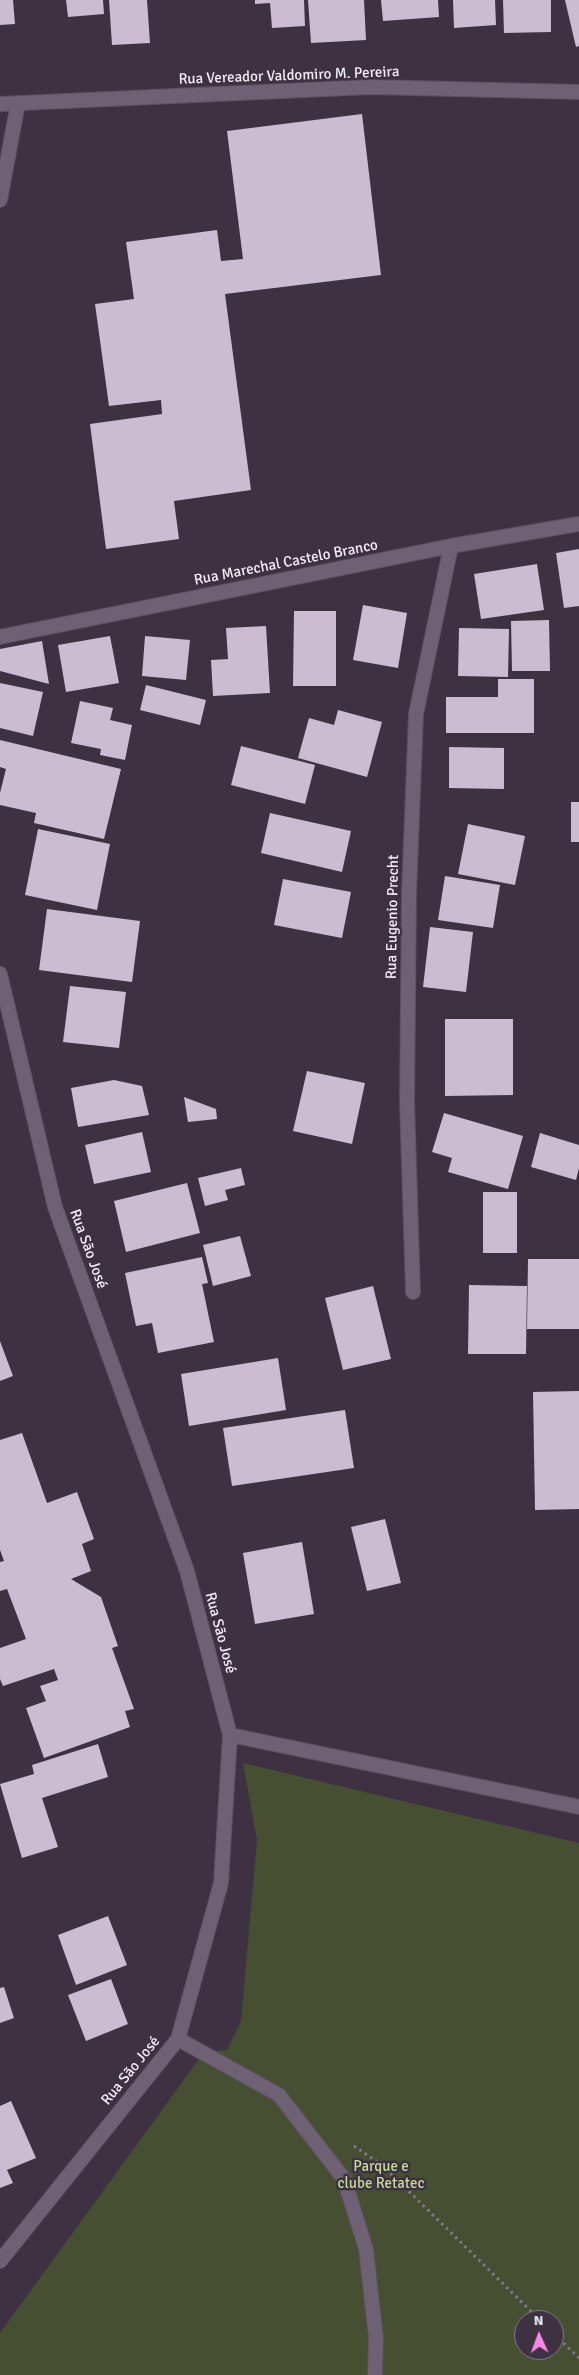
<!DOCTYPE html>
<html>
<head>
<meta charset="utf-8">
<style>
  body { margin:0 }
  #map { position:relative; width:579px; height:2375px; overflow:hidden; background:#3d3142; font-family:Signika,sans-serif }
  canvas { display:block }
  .north { position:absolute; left:514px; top:2310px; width:50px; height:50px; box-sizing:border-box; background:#3d3142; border:1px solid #867c8a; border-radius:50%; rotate:358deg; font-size:14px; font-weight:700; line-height:20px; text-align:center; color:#f3ecf7 }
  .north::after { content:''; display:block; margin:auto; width:18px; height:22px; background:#fa87e7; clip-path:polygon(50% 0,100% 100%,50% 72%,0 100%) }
</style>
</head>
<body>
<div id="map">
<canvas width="579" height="2375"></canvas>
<div class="north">N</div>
</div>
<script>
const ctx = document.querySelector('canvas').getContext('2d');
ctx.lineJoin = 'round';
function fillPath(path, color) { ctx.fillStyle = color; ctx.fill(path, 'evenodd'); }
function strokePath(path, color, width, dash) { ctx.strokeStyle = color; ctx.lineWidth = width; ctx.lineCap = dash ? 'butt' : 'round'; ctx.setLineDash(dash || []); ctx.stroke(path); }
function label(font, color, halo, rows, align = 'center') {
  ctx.font = font + ' Signika,sans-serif'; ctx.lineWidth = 5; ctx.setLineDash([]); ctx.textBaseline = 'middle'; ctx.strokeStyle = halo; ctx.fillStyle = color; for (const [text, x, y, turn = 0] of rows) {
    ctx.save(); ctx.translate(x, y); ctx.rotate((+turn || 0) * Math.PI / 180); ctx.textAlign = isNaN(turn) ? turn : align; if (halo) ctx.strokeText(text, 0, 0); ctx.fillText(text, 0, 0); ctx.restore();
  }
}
fillPath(new Path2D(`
  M243,1763L579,1843V2375H0V2333L204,2052L227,2050L241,2021L257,1840ZM524,2320H554V2350H524Z`), '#464f32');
fillPath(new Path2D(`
  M0,0H13L15,24L0,25Z
  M66,0H103L104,14L68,17Z
  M109,0H147L150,43L112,45Z
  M255,0H304L305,26L272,28L270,3L255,4Z
  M308,0H364L366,40L311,43Z
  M381,0H438L439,17L383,21Z
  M453,0H495L496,25L454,28Z
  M503,0H551V32L504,33Z
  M565,0H579V46L576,47Z
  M362,114L381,275L225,294L251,490L174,501L179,539L106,549L90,424L162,414L161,400L109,406L95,304L134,299L126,242L217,230L221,261L243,259L227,131Z
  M579,549V606L564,608L556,553Z
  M537,564L544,610L481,619L474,574Z
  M363,605L407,613L398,668L353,660Z
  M294,611H336V686H293Z
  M549,620L550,671H512L511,621Z
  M266,626L270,693L213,696L211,660L228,659L226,628Z
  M459,628L509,629L508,677L458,676Z
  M110,636L119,683L66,692L58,645Z
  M145,636L190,640L186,680L142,676Z
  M42,641L49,684L0,671V649Z
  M498,679H534V733H446V697H498Z
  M0,683L43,692L33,736L0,728Z
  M146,685L206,700L200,725L140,710Z
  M80,701L113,708L110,720L132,725L125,760L100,755L101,749L71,743Z
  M338,710L382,722L367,777L298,758L309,718L334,725Z
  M0,740L121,769L104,839L34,823L36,813L0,805V793L6,769L0,767Z
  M241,746L315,765L305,804L231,785Z
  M449,747L504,748V789L449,788Z
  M571,802H579V842H571Z
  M270,813L351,831L342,872L261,853Z
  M468,824L525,836L515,885L458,874Z
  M38,829L110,844L97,910L25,895Z
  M445,876L500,885L493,928L438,920Z
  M283,879L351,892L342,938L274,925Z
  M47,909L140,921L132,982L39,970Z
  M430,927L473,932L466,992L423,987Z
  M70,986L126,992L119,1048L63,1042Z
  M445,1019H513V1095L445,1096Z
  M307,1071L365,1083L352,1144L293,1131Z
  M114,1080L142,1086L149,1115L78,1127L71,1088Z
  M184,1097L216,1109L217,1119L188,1122Z
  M444,1113L523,1136L508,1189L448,1172L452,1158L432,1152Z
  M142,1132L151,1172L94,1184L85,1145Z
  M540,1133L579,1145V1168L576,1180L531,1167Z
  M241,1168L245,1185L225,1190L228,1200L205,1206L198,1178Z
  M187,1183L200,1233L126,1252L114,1201Z
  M483,1192H517V1253H483Z
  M240,1236L251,1276L213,1286L203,1245Z
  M202,1257L208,1283L202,1284L214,1342L158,1353L152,1323L136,1326L125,1273Z
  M528,1259H579V1329H527Z
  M469,1285L527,1286L526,1354H468Z
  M373,1286L391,1359L343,1370L325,1298Z
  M0,1341L13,1376L0,1381Z
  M278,1358L286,1410L189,1426L181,1374Z
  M579,1391V1509L535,1510L533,1392Z
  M345,1410L354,1468L232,1486L223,1428Z
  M22,1433L47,1503L77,1492L94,1539L82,1544L91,1571L71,1579L101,1597L118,1646L112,1648L134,1709L125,1711L130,1727L44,1758L26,1708L46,1701L40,1686L58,1680L54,1669L3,1686L0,1679V1648L26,1639L7,1589L0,1591V1562L4,1561L0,1550V1440Z
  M385,1519L401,1583L367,1591L351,1527Z
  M302,1542L314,1614L255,1624L243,1553Z
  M98,1744L108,1777L42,1798L58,1847L22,1858L0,1784L34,1774L32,1765Z
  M108,1916L127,1965L76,1985L58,1935Z
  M111,1979L128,2024L86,2041L68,1995Z
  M4,1987L14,2018L0,2023V1988Z
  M11,2101L36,2158L7,2170L13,2183L0,2188V2106Z`), '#cbbcd1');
const service = new Path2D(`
  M178,2039L279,2095L344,2179L366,2249L376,2338L375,2375`);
const minor = new Path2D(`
  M0,104L370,87L579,92
  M0,200L18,103
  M0,637L451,546L579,524
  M0,974L55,1207L187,1571L230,1735L221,1883L178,2039L0,2261
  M413,1292L407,1102L409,893L416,714L451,546
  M230,1735L579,1807`);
strokePath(service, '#5a505e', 16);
strokePath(minor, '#5a505e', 16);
strokePath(new Path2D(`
  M354,2146L382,2165L540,2320
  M554,2334L579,2358`), '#837988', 3, [2.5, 4]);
strokePath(service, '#6e6173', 14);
strokePath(minor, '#6e6173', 14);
label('15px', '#f3ecf7', '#3d3142', [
  ["Rua Vereador Valdomiro M. Pereira",289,76,-2],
  ["Rua Marechal Castelo Branco",286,563,-11],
  ["Rua Eugenio Precht",393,917,-89],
  ["Rua São José",88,1249,70],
  ["Rua São José",220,1633,75],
  ["Rua São José",131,2071,-51]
]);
label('15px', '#c4da96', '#3d3142', [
  ["Parque e",381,2167],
  ["clube Retatec",381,2184]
]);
</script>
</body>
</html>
